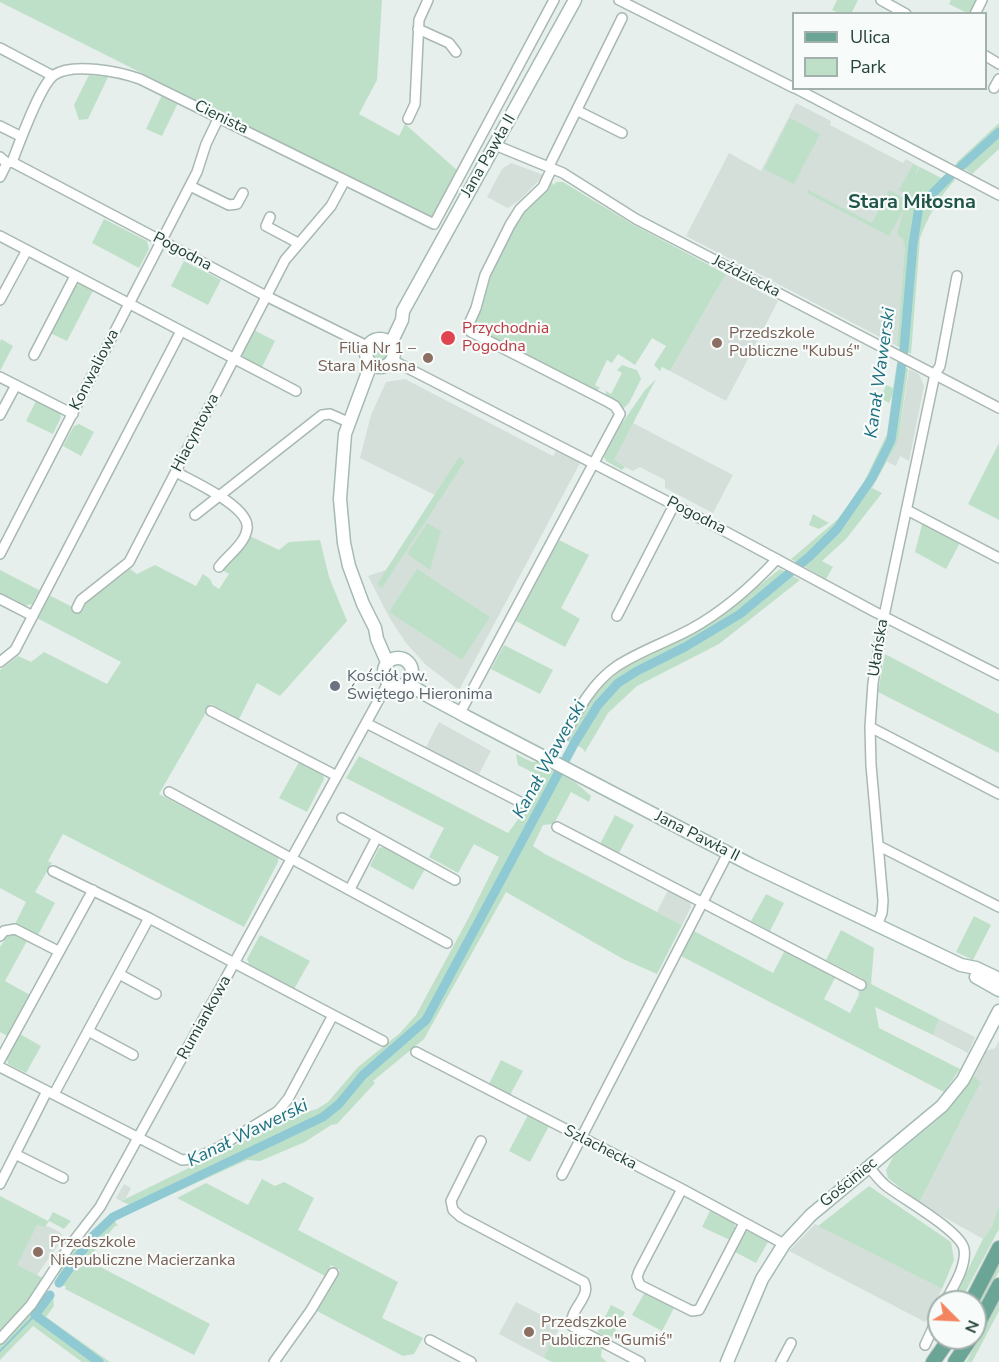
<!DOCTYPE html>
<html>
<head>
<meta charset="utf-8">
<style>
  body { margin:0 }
  #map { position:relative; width:999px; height:1362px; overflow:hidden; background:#e6efeb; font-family:"Nunito Sans",sans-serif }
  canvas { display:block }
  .legend { position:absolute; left:792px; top:12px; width:195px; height:78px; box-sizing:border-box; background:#f7fbf9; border:2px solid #a3b1ad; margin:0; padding:8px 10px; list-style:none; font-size:18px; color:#24423a }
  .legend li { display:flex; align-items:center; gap:12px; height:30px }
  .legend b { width:30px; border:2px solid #a3b1ad }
  .north { position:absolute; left:927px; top:1290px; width:60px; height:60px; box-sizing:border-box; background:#f7fbf9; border:2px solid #a3b1ad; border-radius:50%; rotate:114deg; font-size:16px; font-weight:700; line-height:24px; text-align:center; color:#24423a }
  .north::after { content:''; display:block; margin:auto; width:21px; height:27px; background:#f4845f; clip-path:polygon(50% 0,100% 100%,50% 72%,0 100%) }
</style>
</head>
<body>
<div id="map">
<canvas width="999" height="1362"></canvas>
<ul class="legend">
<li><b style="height:8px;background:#6aa596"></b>Ulica</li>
<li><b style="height:16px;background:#bfe0c8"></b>Park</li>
</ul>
<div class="north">N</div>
</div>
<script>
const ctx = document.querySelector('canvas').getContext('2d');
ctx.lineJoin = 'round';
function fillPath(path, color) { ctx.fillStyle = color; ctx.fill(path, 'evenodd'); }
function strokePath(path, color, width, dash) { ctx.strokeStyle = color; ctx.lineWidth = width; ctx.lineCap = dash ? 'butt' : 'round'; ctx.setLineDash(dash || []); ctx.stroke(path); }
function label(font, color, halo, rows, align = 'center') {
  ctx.font = font + ' "Nunito Sans",sans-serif'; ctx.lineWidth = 4.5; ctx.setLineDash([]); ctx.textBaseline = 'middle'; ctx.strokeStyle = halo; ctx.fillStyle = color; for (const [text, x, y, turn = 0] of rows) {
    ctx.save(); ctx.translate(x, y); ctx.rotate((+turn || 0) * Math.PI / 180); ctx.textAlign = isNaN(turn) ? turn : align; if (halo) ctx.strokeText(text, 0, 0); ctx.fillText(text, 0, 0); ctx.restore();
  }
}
fillPath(new Path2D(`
  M796,103L831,121L830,125L903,163L906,159L920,167L916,175L925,180L904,209L905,245L897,346L686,236L729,153L761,171Z
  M511,163L544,175L520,200L508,208L487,197L502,169Z
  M726,274L778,301L726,401L670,371Z
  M909,369L919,374L924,386L909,461L900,456L896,466L887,462L899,436Z
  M405,379L553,456L556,451L580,463L459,690L426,665L406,643L389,617L368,576L386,570L435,495L360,458L371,415L386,382Z
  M633,423L733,475L713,513L665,488V480L640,467L633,471L613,461Z
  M439,722L491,751L478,776L425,749Z
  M668,890L690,901L691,907L682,925L657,912Z
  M939,1019L975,1037L968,1053L933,1035Z
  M999,1041V1205L992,1226L983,1239L919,1203L981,1082L974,1076L986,1051L995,1048Z
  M124,1184L131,1188L126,1198L121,1201L116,1198Z
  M815,1224L942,1289L925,1322L789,1251Z
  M37,1225L50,1227L61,1233L63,1238L37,1275L16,1265Z
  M516,1302L561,1325L544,1358L499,1334Z`), '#d4dfda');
fillPath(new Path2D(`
  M0,0H382L377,80L359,114L399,136L405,124L458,171L433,219L0,2Z
  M837,0H858L851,14L840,13L832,10Z
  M951,0H976L969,14L949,4Z
  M89,75L108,77L88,119L79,120L74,105Z
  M162,95L178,103L162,136L146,129Z
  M790,118L820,134L794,184L764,169Z
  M999,123V149L972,174L956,163Z
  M913,164L918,167L915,176L920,167L941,178L946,175L955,180C940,196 928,216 920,238L911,354L897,346L905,245L903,244L904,240L897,234L904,209L889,236L807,193L808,190L872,223L889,190L908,200L904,208L913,197L899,190Z
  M550,181L554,185L556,182H563L632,224L726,274L670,371L662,367L660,371L654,365L666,346L652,338L635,365L618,354L612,363L607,360L595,385L600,388L596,391L476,330L473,326V322L483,302L494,266L519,218L543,194Z
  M104,219L147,241L149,249L139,268L92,243Z
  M184,261L221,280L208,305L171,286Z
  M80,284L93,291L67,341L50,333L75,285Z
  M254,330L275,341L262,367L243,358V353Z
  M1,339L13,346L0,371V342Z
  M372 353a8 8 0 1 1 16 0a8 8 0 1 1-16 0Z
  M897,363L908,369L899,436L896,445L872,488L882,493L846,539L822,561L833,567L826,579L791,559L838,519L862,486L887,434L892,396L889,403L881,398L886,385L893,388Z
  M622,365L637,370L641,379L629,403L623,409L605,398L606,391L611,394L622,373L617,370Z
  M656,379L614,460L625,467L622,470L606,461L604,457L607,451L604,449L645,390Z
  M36,401L60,413L61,417L53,434L26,421Z
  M79,424L94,432L81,456L63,446L74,426Z
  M999,443V520L968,504Z
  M459,457L465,461L382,588L377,584Z
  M813,514L829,523L819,529L809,525Z
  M923,521L961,541L946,569L915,552Z
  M427,523L441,531L430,570L407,554Z
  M250,536L279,550L289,542L320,540L329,577L347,621L280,696L257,683L239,719L211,704L159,794L278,856V862L244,927L63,834L48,861L52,863L35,892L55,903L38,935L15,924L26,902L0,888V670L18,656L31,662L44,652L107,684L121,662L37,618L49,595L82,612L86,603L130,569L137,574L155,565L196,586L203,574L210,579L213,585L219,589L229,574L222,570L244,548Z
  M559,540L589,555L561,608L580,619L565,647L516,621Z
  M417,569L490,617L462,660L389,612Z
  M780,569L800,580L719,644L637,686L608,713L585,752L582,748L567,741L590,701L606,683L624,668L712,623Z
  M0,570L39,590L32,604L24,606L0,594Z
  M504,645L553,670L540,694L491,669Z
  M885,654L999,714V753L878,692Z
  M516,754L532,762H537L575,782L591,796L589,802L571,792L556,820L553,824L543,825L533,846L545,854L682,925L657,974L623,959L506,892L424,1039L373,1081L375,1083L337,1124L331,1125L305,1142L260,1161L247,1160L139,1209L121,1201L242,1142L274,1122L317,1109L328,1102L358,1067L400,1033L416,1015L468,919L499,857L474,844L458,873L429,857L444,828L346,778L359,756L508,833L524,811L520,809L525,800L523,798L536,774L518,765Z
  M299,762L323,774L324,779L307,812L279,798Z
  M615,815L634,825L619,853L600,844Z
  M384,847L425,869L413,890L370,866L379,848Z
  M766,894L784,903L770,931L751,921Z
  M974,916L991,925L973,960L956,952Z
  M841,930L874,948L871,984L939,1019L933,1035L875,1007L879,1028L960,1069L944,1092L681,956L694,931L773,973L785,950L836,976L824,999L850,1013L859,995L858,988L863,979L826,960Z
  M14,934L27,941L5,981L30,995L8,1036L0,1032V947L8,935Z
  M260,935L310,961L294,989L249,964L247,959Z
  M20,1034L41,1046L26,1073L8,1064L7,1058Z
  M501,1060L523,1071L510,1095L489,1084Z
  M974,1076L981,1082L919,1203L888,1178L886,1170L893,1157L937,1120Z
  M528,1115L549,1126L530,1162L509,1151Z
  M262,1179L275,1186L284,1182L314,1198L298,1230L398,1282L382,1318L423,1338L414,1354L403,1356L315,1310L340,1270L331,1265L325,1276L177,1198L206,1183L248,1205Z
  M869,1186L951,1242L954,1260L942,1289L818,1226Z
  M0,1196L48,1221L53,1212L71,1221L64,1229L49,1221L45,1227L37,1225L17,1265L45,1279L22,1309L0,1333Z
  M999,1205V1229L960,1302H952L983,1239L992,1226Z
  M710,1211L734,1223L736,1229L730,1240L702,1227Z
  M111,1215L118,1226H115L87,1260L210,1324L194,1355L65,1289L66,1286H60L57,1283C56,1262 95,1228 111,1215Z
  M748,1231L768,1242L756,1263L735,1252L744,1233Z
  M999,1262V1271L975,1316V1307Z
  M645,1292L674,1308L662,1331L632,1315Z
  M49,1294L53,1296L54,1306L46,1317L110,1362H82L33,1326L0,1360V1344L29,1315L43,1295Z
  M999,1301V1311L972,1362H966Z
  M611,1305L625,1312L611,1339L597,1332Z
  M567,1337H577L602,1349L601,1357L607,1362H552L544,1358L552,1341Z`), '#bfe0c8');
strokePath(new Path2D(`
  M0,1351L35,1315`), '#8ec9d4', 2);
strokePath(new Path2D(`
  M59,1283L93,1236L113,1217L323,1117L339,1104L363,1075L426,1020L575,742L598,705L618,683L637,671L685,647L740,614L810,556L837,529L872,478L891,440L904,349L913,244L919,207L948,178L999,132
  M50,1295L35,1315L99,1362`), '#8ec9d4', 9);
const street = new Path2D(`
  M619,0L794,88
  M881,0L906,14
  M975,14L982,0
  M418,29L449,43L456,52
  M0,48L53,76
  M986,56L999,64
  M795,88L999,195
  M994,88L999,79
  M578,111L622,133
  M408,119L415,104L419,20L428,0
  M0,126L20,136
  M495,145L563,173L636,219L999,408
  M0,157L7,163L12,162L31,172L266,296L367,346
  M12,162C19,144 40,85 54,75C73,62 120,72 140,79L434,224L554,0
  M549,166L622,18
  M0,177L7,163
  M190,186L229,205L237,204L243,193
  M270,217L266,226L298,243
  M0,236L296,391
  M0,300L27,250
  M34,355L75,276
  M392,360L717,527L875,612L999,675
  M0,377L73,414
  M0,415L16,385
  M176,472C192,481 251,507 247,529C245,544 227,556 219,567
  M907,510L999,558
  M195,515L322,415L330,414L348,422
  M0,554L197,172L206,144L219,117
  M0,599L33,616
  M77,608L81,600L129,562L285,260L331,206L345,180
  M617,616L674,505
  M0,662L15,650L181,331
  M211,711L337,776
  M460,713L620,414L615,406L608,402L471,332L468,326L476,308L485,275L510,225L520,209L543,187L552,168
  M366,723L522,803
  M870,727L999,794
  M564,736C578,710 592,683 617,666C640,651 667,642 691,629C722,612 753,585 777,559
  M169,792L447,943
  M342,818L455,880
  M557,827L861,985
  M879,846L999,907
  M350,889L377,837
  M877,925L882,913L883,901L871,765L870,727L873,683L884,616L935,374L940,366L957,276
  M0,936L4,931L15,929L58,951
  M119,974L156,994
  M333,1015L383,1041
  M88,1031L133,1055
  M416,1052L682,1189L784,1244
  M0,1060L93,890
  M0,1067L182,1160L193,1159L216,1149L278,1111L288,1099L333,1015L149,918L53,871
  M54,1094L149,918
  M481,1141L451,1201L453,1210L461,1217L584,1282C592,1297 568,1310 572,1326L640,1362
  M15,1154L63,1178
  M869,1167C874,1173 879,1180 885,1185C901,1198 961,1231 964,1249C967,1266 953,1287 945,1302
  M562,1175L728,853
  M0,1184L47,1091
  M682,1189L639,1271L637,1277L640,1285L692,1311L699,1310L744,1223
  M0,1339L31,1305L69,1247L100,1207L388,683
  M430,1340L471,1362
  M925,1345L939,1315
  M274,1362L311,1310L333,1273
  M781,1362L791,1343`);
const secondary = new Path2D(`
  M366 353a14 14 0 1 1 28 0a14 14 0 1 1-28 0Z
  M391,343L402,320L403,311L575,0
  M371,364L345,434L340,499L344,543L349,566L363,604L375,628L377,639L387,662
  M384 672a14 14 0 1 1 28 0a14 14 0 1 1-28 0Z
  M407,683C426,696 446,705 467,717L751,865L961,965L976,968L999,979
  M976,977L999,990
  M727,1362L762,1279L784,1244L811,1215L942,1106L963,1080L999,1011`);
const primary = new Path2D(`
  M971,1302L999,1248
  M975,1330L999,1285
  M933,1362L950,1338
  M955,1362L971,1338`);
strokePath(street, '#a8b8b2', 12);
strokePath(secondary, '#a4bbb3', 15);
strokePath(primary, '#c2cac8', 16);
strokePath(street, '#fff', 9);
strokePath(secondary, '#fff', 12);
strokePath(primary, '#6aa596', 14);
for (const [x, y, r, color] of [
  [448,338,8,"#e0444e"],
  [717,343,6,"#8d6e63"],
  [428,358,6,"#8d6e63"],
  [335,686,6,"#6b7280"],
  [38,1252,6,"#8d6e63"],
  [529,1332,6,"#8d6e63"]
]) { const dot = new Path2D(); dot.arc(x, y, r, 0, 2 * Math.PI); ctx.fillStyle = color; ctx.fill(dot); strokePath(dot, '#f7fbf9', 2); }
label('16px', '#24423a', '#f7fbf9', [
  ["Cienista",221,118,26],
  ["Jana Pawła II",489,156,-60],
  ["Pogodna",182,252,28],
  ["Jeździecka",746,277,27],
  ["Konwaliowa",95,370,-63],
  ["Hiacyntowa",196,433,-63],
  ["Pogodna",696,516,27],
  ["Ułańska",879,648,-81],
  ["Jana Pawła II",697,837,27],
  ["Rumiankowa",205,1018,-61],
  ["Szlachecka",600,1148,27],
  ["Gościniec",849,1183,-39]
]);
label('16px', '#be3a42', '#f7fbf9', [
  ["Przychodnia",462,329],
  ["Pogodna",462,347]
], 'left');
label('16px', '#785e54', '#f7fbf9', [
  ["Przedszkole",729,334],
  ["Publiczne \"Kubuś\"",729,352],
  ["Filia Nr 1 –",416,349,"right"],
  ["Stara Miłosna",416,367,"right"],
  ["Przedszkole",50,1243],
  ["Niepubliczne Macierzanka",50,1261],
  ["Przedszkole",541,1323],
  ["Publiczne \"Gumiś\"",541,1341]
], 'left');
label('16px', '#5b616d', '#f7fbf9', [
  ["Kościół pw.",347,677],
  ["Świętego Hieronima",347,695]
], 'left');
label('italic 18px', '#1c6f80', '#f7fbf9', [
  ["Kanał Wawerski",881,373,-82],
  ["Kanał Wawerski",550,760,-61],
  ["Kanał Wawerski",248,1134,-26]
]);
label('bold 20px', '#1f5548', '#f7fbf9', [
  ["Stara Miłosna",912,203]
]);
</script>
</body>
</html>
